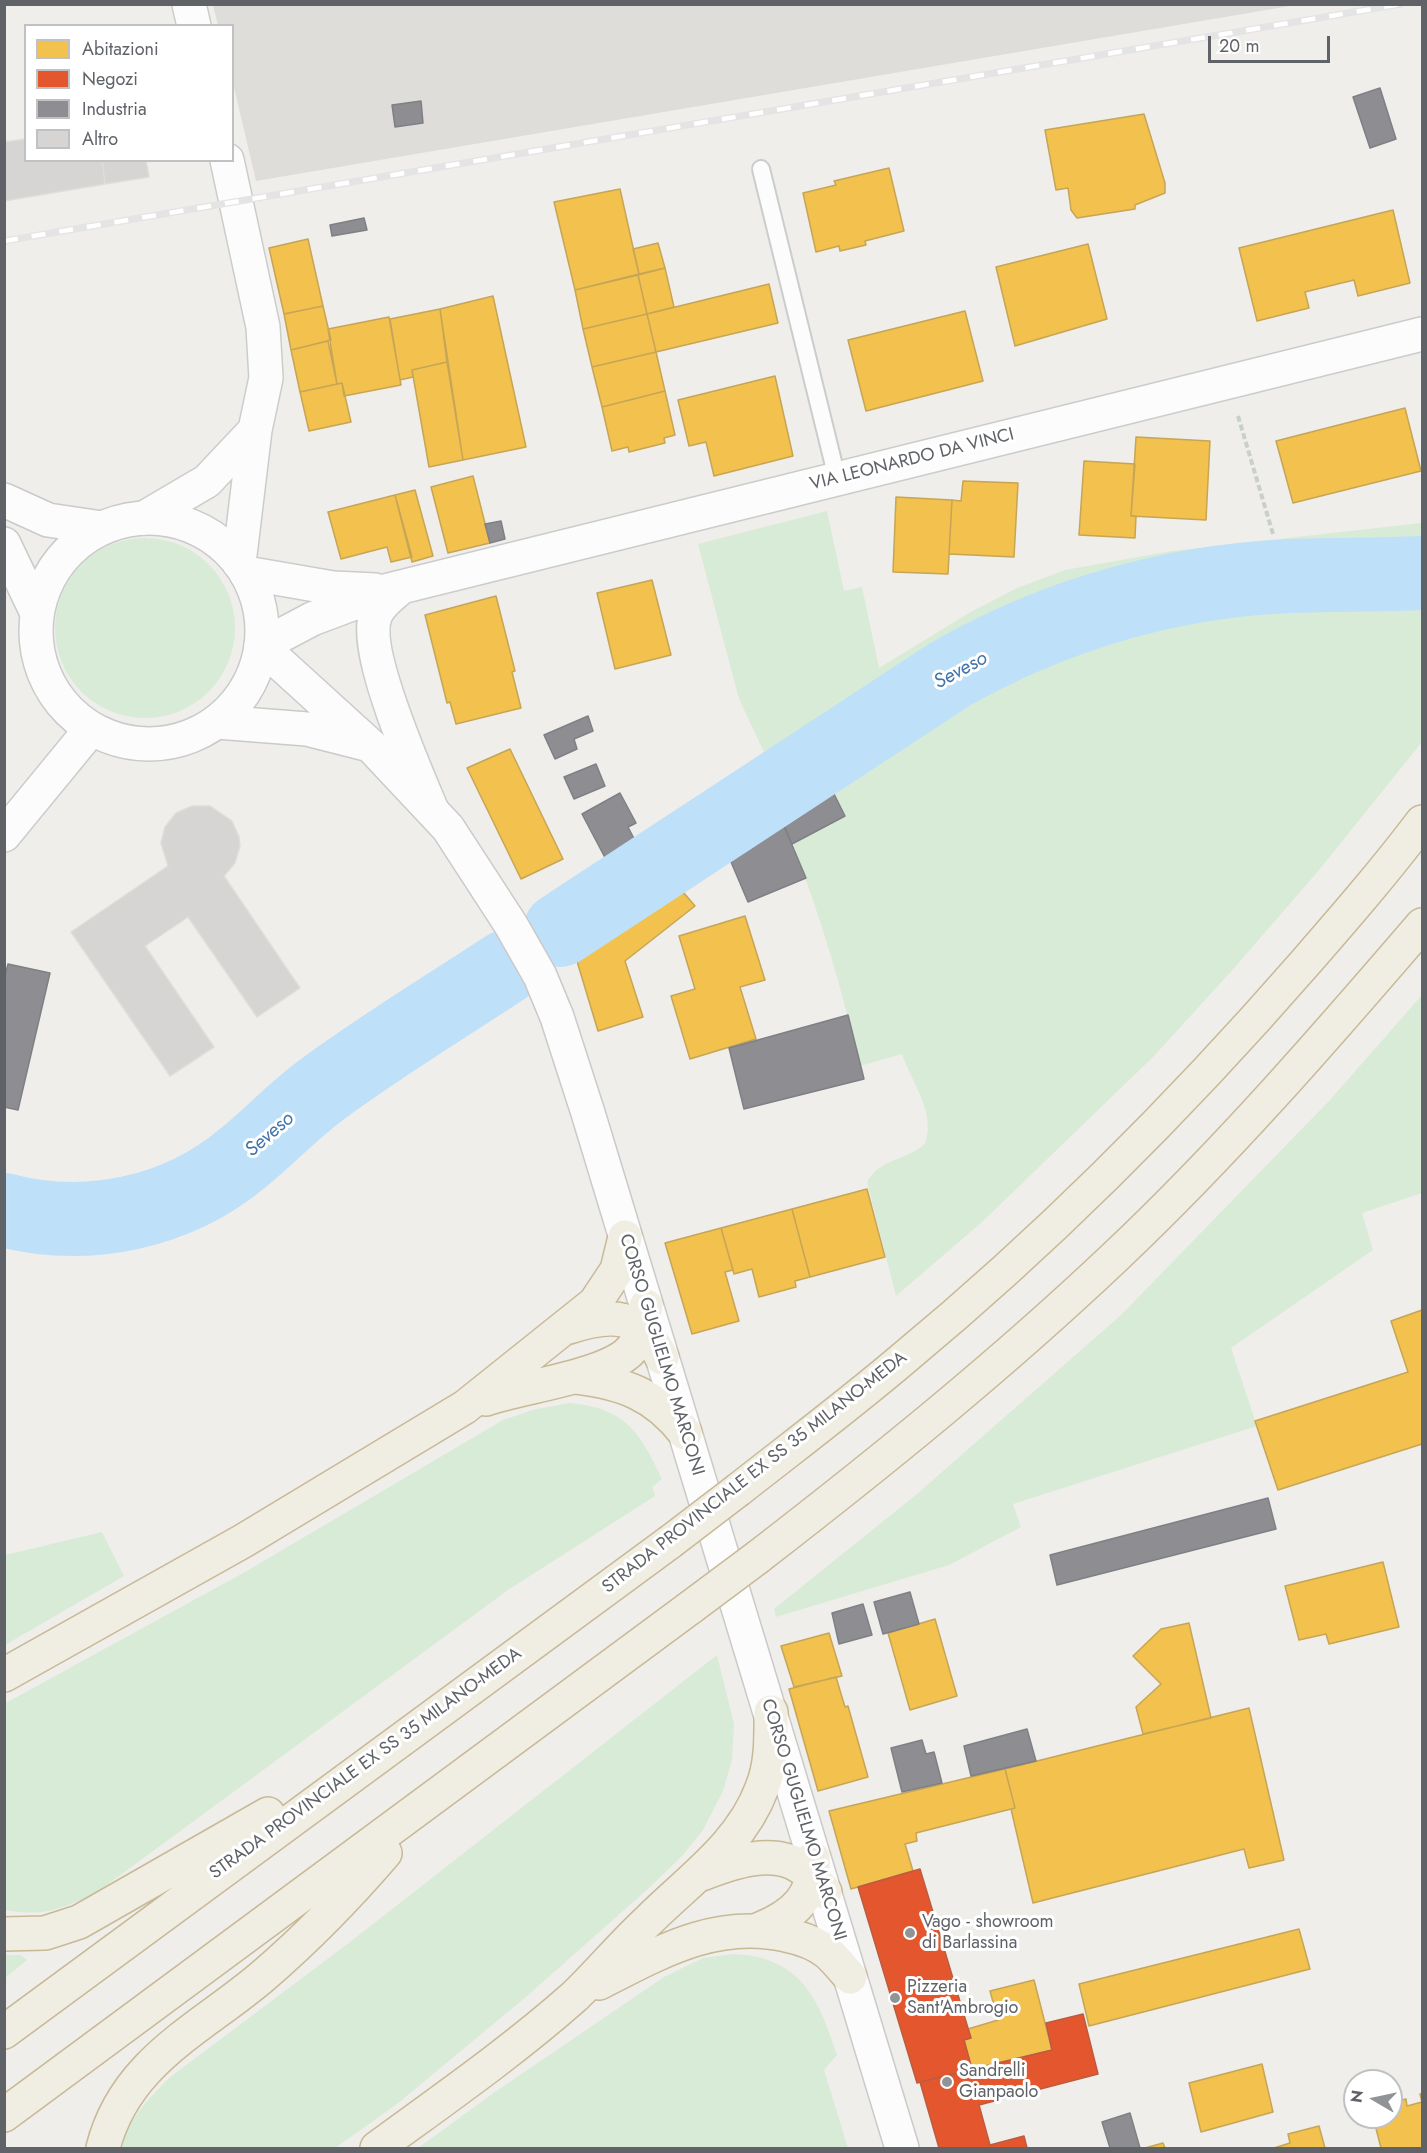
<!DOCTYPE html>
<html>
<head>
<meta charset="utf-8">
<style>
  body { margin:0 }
  #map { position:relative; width:1427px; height:2153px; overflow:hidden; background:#efeeea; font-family:Jost,sans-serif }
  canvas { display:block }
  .frame { position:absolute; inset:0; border:6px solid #5f6368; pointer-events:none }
  .legend { position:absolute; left:24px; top:24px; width:210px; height:138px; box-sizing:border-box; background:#fff; border:2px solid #bfc1c3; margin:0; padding:8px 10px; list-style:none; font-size:18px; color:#5f6368 }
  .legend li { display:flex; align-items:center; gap:12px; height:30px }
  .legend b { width:30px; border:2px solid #bfc1c3 }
  .north { position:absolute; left:1343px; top:2069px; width:60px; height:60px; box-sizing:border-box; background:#fff; border:2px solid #bfc1c3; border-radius:50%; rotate:279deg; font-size:16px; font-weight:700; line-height:24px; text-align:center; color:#5f6368 }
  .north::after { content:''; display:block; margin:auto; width:21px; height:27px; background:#919496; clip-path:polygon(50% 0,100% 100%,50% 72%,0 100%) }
  .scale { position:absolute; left:1208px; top:36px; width:122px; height:27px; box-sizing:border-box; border:3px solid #5f6368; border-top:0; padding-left:8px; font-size:18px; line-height:21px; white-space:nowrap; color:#5f6368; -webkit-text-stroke:4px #fff; paint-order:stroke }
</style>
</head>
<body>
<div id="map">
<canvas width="1427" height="2153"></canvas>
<div class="frame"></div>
<ul class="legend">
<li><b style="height:16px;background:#f2c14e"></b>Abitazioni</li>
<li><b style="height:16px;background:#e4572e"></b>Negozi</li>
<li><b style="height:16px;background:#8d8d92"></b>Industria</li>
<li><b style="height:16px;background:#d6d5d3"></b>Altro</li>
</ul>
<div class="north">N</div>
<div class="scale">20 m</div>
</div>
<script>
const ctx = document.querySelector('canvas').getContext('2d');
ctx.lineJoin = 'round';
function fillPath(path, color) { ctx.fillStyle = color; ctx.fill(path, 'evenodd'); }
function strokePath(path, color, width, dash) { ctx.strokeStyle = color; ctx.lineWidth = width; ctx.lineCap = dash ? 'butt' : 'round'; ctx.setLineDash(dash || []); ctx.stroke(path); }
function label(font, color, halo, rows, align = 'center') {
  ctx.font = font + ' Jost,sans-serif'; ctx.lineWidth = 6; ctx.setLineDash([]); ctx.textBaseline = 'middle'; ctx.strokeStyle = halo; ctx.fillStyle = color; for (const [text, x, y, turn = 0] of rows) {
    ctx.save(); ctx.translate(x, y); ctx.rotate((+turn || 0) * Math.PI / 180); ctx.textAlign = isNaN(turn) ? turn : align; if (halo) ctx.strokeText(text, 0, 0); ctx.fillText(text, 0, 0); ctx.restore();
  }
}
fillPath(new Path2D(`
  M213,5H1296L256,181L233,83L232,26L218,25Z`), '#dfddda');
fillPath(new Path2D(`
  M827,511L844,591L862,587L879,668L969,613L1017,588L1065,570L1172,551L1422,523V550L1176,576L1125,584L1050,603L974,638L770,765L739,699L698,544Z
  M55 628a90 90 0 1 1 180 0a90 90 0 1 1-180 0Z
  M1307,594L1422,595V742L1319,870L1236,966L1154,1056L982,1222L896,1296L867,1182C879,1159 907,1160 925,1144C936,1111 912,1084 902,1054L860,1066C842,991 821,915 792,844L845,816L830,786L836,775L848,761L963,697L1020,661L1062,641L1213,603Z
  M1422,995V1193L1362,1213L1373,1250L1231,1348L1257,1426L1013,1504L1021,1527L949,1565L776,1617L774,1609L917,1494L1121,1315L1329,1101Z
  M570,1403C625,1408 640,1432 662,1479L652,1487L655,1496L508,1590L96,1893C61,1909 44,1917 5,1910L4,1704L245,1572L503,1420L536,1409Z
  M102,1532L124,1576L5,1645V1555Z
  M717,1655L734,1724L732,1760L723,1791L703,1830L682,1856L649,1888L527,1996L397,2104L335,2148H122C127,2119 149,2099 169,2078L350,1942Z
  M734,1954C800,1957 819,1998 837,2055L824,2070L848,2148H418L495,2092L664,1977L703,1958Z
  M5,1955H21L27,1960L5,1978Z`), '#d8ebd6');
const homes = new Path2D(`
  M1144,114L1165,183V193L1135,205V209L1077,218L1071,210L1068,188L1056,190L1045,130Z
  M889,168L904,231L865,241L866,245L840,251L839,246L816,252L803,193L836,185L834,181Z
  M620,189L639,274L575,290L554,202Z
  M1393,210L1410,283L1358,296L1354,280L1305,292L1309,308L1257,321L1239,248Z
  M308,239L323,306L284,314L269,248Z
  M658,243L665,268L639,274L633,249Z
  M1088,244L1107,319L1015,346L996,267Z
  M665,268L674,307L647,314L638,275Z
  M638,275L647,314L583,329L575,290Z
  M769,284L778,323L656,352L647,314Z
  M493,296L526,447L463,460L440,309Z
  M323,306L331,340L291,350L284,314Z
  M440,309L447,362L412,370L413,377L400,380L390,319Z
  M965,311L983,381L866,411L848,340Z
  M647,314L656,352L592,367L583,329Z
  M389,317L401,385L344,396L342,383L337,384L328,329Z
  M328,341L337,384L300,392L291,350Z
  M656,352L665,391L602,407L592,367Z
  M447,362L463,460L429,467L412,370Z
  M775,376L793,456L714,476L706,442L689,446L678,400Z
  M342,383L351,422L309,431L300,392Z
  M665,391L675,435L664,438L665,443L629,452L628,447L612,451L602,407Z
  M1405,408L1421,471L1293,503L1276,441Z
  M1136,437L1210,441L1206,520L1131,516Z
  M1084,461L1135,464L1131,516H1136L1135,538L1079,535Z
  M473,476L490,543L448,553L431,487Z
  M963,481L1018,483L1014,557L949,554L952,500L961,501Z
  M415,490L433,556L412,562L395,495Z
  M395,495L412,557L391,562L387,547L341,559L328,512Z
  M896,497L952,500L948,574L893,572Z
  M652,580L671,655L615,669L597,593Z
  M496,596L515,671L512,672L521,708L456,724L450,702L447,703L425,615Z
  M510,749L563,859L521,879L467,768Z
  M666,872L695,906L625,961L643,1017L598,1031L573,948Z
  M745,916L765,980L740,987L756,1039L690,1059L671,996L695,989L679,936Z
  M867,1189L885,1257L810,1277L792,1209Z
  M792,1209L810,1277L795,1281L796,1287L759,1297L752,1269L734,1274L721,1228Z
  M721,1228L733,1270L725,1272L739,1321L692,1334L665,1243Z
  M1422,1310V1444L1278,1490L1255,1421L1408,1372L1391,1321Z
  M1383,1562L1399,1627L1329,1644L1326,1634L1299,1640L1285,1586Z
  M935,1619L957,1696L910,1710L888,1633Z
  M1189,1623L1211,1718L1143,1734L1136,1707L1161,1684L1133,1656L1161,1629Z
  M829,1633L842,1676L794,1687L781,1646Z
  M836,1677L845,1707L848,1706L868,1777L818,1791L789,1689Z
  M1249,1708L1284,1860L1249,1868L1244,1849L1033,1903L1011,1809L1015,1808L1005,1769Z
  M1005,1769L1015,1808L916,1833L917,1841L905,1844L913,1871L851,1889L829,1811Z
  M1299,1929L1310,1969L1089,2026L1079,1984Z
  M1034,1980L1052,2050L972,2069L964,2040L971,2038L968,2029L998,2020L990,1991Z
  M1262,2064L1273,2112L1201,2132L1189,2083Z
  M1420,2094H1422V2148H1381L1373,2117H1391V2103L1406,2099L1407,2106L1422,2102Z
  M1319,2126L1325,2148H1274L1290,2143L1288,2134Z
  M1163,2143L1165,2148H1145Z`);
fillPath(homes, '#f2c14e');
strokePath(homes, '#c6a556', 1.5);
const shops = new Path2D(`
  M920,1869L971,2038L964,2040L972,2069L917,2083L858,1887Z
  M1083,2014L1098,2074L979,2105L990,2145L1024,2136L1027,2148H939L920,2082L1052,2050L1046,2023Z`);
fillPath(shops, '#e4572e');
strokePath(shops, '#bc5b3f', 1.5);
const industry = new Path2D(`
  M1380,88L1396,139L1370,148L1353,97Z
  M421,101L423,123L395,127L392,105Z
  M364,218L367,230L332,236L330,225Z
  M501,521L505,539L490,543L485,524Z
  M588,716L593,731L574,739L577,749L555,759L544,735Z
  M596,764L605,786L574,799L564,777Z
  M830,786L845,816L792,844L781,819L777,821L775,815Z
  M620,793L636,823L628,827L640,850L611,869L582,814Z
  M781,819L806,878L748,902L723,843Z
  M8,964L50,973L18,1110L4,1107V979Z
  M848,1015L864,1079L744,1109L729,1048Z
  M1268,1498L1276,1529L1057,1585L1050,1555Z
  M910,1592L919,1624L883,1634L874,1602Z
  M863,1604L872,1635L839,1644L832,1613Z
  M1027,1729L1036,1761L971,1776L964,1746Z
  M922,1740L926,1754L934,1752L942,1783L902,1792L891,1748Z
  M1130,2113L1140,2148H1110L1102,2122Z`);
fillPath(industry, '#8d8d92');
strokePath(industry, '#7f8085', 1.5);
strokePath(new Path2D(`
  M560,930L949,675C1043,621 1150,587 1259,578C1313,573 1368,576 1422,573
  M4,1210C87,1232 178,1213 244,1157C270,1136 293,1111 320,1091C379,1047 444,1008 506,967`), '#bfe0f9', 74);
const building = new Path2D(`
  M26,139V160H102L105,184L4,201V142Z
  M102,160H146L149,177L105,184Z
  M192,806H210L232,821L239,837L240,846L235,863L224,876L300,988L257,1017L188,917L145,946L214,1047L170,1076L71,932L168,866L161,843L165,827L176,813Z`);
fillPath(building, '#d6d5d3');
strokePath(building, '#deddd9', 1.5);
const lane = new Path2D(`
  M761,169L837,478`);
const street = new Path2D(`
  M189,4L194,26
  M227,160L263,327L266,378L255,430L239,563
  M144,518L207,481L255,430
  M246,573L333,588L375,590
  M401,587C393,595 381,603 376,614C361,648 416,772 431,808
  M261,646L312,619L389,590L1422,334
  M4,835L91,729`);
const secondary = new Path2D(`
  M4,500L48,520L102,528
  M36 631a113 113 0 1 1 226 0a113 113 0 1 1-226 0Z
  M4,544L37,613
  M261,646L371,746L448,828L511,925L540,976L557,1017L588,1113L902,2148
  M217,722L307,729L366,744`);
const highway = new Path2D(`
  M569,1327C613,1313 640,1313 662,1358
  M575,1377C623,1383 655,1394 685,1433
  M486,1399C522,1386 615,1376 634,1346C641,1334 643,1319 646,1306
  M738,1490C794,1446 850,1404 904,1358C1049,1238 1182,1104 1305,963C1345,917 1385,871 1422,822
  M758,1557C881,1462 1002,1364 1115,1257C1225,1153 1324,1039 1422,925
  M4,1675L243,1541L465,1407L595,1303L617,1270L625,1237
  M702,1874C730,1863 774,1847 802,1868C811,1874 818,1884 825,1892
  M760,1929C793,1916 816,1896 813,1858
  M4,1934L45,1933L79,1922L268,1814
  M599,1983C660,1952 716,1919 786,1935C801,1938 816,1943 828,1953C836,1960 843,1969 850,1977
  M4,2032L670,1542
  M4,2115L691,1607
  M103,2148C125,2061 201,2029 263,1976C306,1939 348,1896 385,1853
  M377,2148C444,2099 513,2051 575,1996C600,1972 622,1945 648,1921C689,1880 741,1845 762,1788C772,1763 771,1738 771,1712`);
strokePath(lane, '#cbcccc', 20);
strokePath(street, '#cbcccc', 36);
strokePath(secondary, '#cacacb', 36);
strokePath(highway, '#c8b996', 36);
strokePath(new Path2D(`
  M1238,416L1273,534`), '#cacfcc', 4, [6, 3]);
strokePath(lane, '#fdfcfc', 16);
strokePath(street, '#fdfcfc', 33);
strokePath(secondary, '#fdfcfc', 33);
strokePath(highway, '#f0ede3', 33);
const rail = new Path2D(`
  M4,241L1401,4`);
strokePath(rail, '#e4e4e4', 7);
strokePath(rail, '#fff', 4.5, [14]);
const highwayBridge = new Path2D(`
  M670,1542L738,1490
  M691,1607L758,1557`);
strokePath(highwayBridge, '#c8b996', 36, []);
strokePath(highwayBridge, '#f0ede3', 33);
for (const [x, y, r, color] of [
  [910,1933,6,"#919496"],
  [895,1998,6,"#919496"],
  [947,2082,6,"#919496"]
]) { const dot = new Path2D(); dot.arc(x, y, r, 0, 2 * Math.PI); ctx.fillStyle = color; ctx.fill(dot); strokePath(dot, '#fff', 2); }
label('18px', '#5f6368', '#fff', [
  ["VIA LEONARDO DA VINCI",912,460,-14],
  ["CORSO GUGLIELMO MARCONI",661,1355,73],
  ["STRADA PROVINCIALE EX SS 35 MILANO-MEDA",755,1473,-38],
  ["STRADA PROVINCIALE EX SS 35 MILANO-MEDA",366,1764,-36],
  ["CORSO GUGLIELMO MARCONI",803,1820,73]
]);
label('18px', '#5f6368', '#fff', [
  ["Vago - showroom",922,1923],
  ["di Barlassina",922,1944],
  ["Pizzeria",907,1988],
  ["Sant'Ambrogio",907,2009],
  ["Sandrelli",959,2072],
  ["Gianpaolo",959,2093]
], 'left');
label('italic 20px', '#4174aa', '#fff', [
  ["Seveso",961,671,-28],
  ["Seveso",270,1135,-41]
]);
</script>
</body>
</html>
